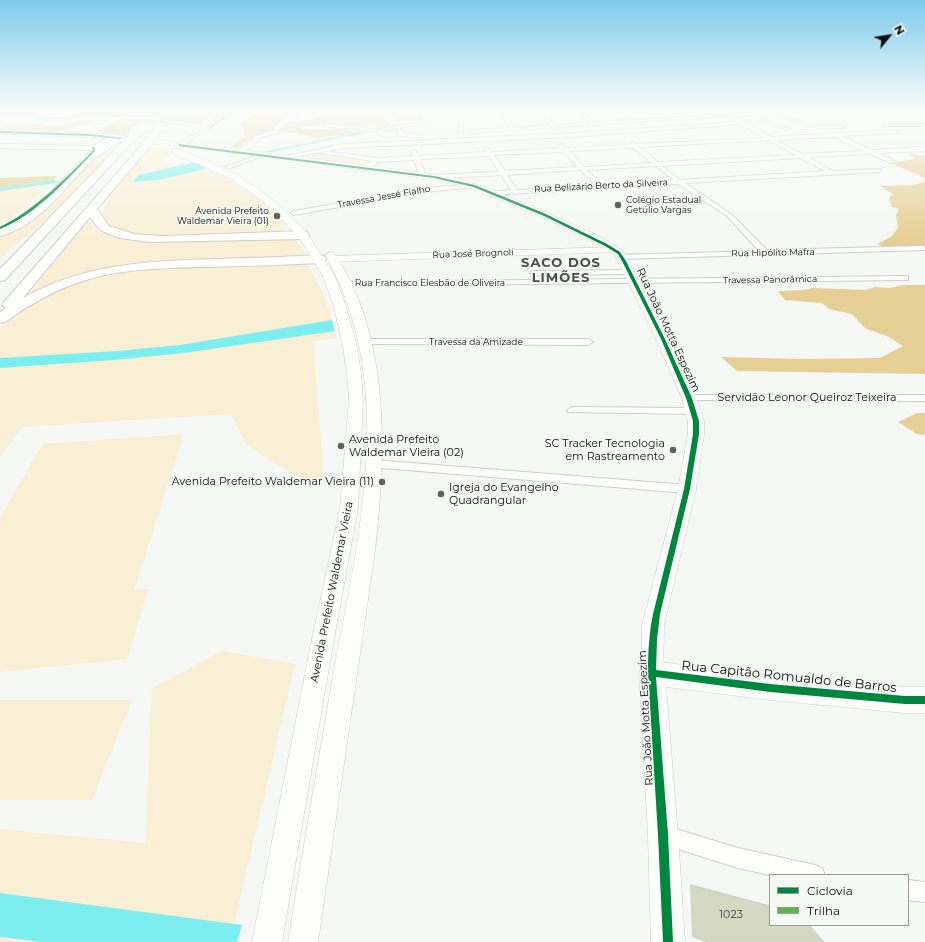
<!DOCTYPE html>
<html>
<head>
<meta charset="utf-8">
<style>
  body { margin:0 }
  #map { position:relative; width:925px; height:942px; overflow:hidden; background:#f5f8f4; font-family:Montserrat,sans-serif }
  canvas { display:block }
  .legend { position:absolute; left:769px; top:874px; width:140px; height:52px; box-sizing:border-box; background:#f4f9f3; border:1px solid #989b97; margin:0; padding:5px 7px; list-style:none; font-size:12px; color:#0d0f0d }
  .legend li { display:flex; align-items:center; gap:8px; height:20px }
  .legend b { width:20px; border:1px solid #989b97 }
  .north { position:absolute; left:869px; top:16px; width:40px; height:40px; -webkit-text-stroke:3px #f4f9f3; paint-order:stroke; rotate:60deg; font-size:11px; font-weight:700; line-height:16px; text-align:center; color:#0d0f0d }
  .north::after { content:''; display:block; margin:auto; width:14px; height:18px; background:#0d0f0d; clip-path:polygon(50% 0,100% 100%,50% 72%,0 100%) }
</style>
</head>
<body>
<div id="map">
<canvas width="925" height="942"></canvas>
<ul class="legend">
<li><b style="height:5px;background:#00873e"></b>Ciclovia</li>
<li><b style="height:5px;background:#58b947"></b>Trilha</li>
</ul>
<div class="north">N</div>
</div>
<script>
const ctx = document.querySelector('canvas').getContext('2d');
ctx.lineJoin = 'round';
function fillPath(path, color) { ctx.fillStyle = color; ctx.fill(path, 'evenodd'); }
function strokePath(path, color, width, dash) { ctx.strokeStyle = color; ctx.lineWidth = width; ctx.lineCap = dash ? 'butt' : 'round'; ctx.setLineDash(dash || []); ctx.stroke(path); }
function label(font, color, halo, rows, align = 'center') {
  ctx.font = font + ' Montserrat,sans-serif'; ctx.lineWidth = 3; ctx.setLineDash([]); ctx.textBaseline = 'middle'; ctx.strokeStyle = halo; ctx.fillStyle = color; for (const [text, x, y, turn = 0] of rows) {
    ctx.save(); ctx.translate(x, y); ctx.rotate((+turn || 0) * Math.PI / 180); ctx.textAlign = isNaN(turn) ? turn : align; if (halo) ctx.strokeText(text, 0, 0); ctx.fillText(text, 0, 0); ctx.restore();
  }
}
fillPath(new Path2D(`
  M119,146L56,210L0,259V235L47,207L93,161C103,155 106,147 119,146Z
  M154,147H160L178,155L163,159L171,165L191,161L195,163L138,175L133,182L158,180L209,169L230,179L263,202L288,225L280,232L270,234L147,236L127,233L106,226L100,215L111,195L145,150Z
  M313,153L369,160L361,166L296,158V156Z
  M49,184L18,213L0,224V191Z
  M89,219C91,222 93,226 96,229C121,251 258,239 296,237L307,257L144,262C113,266 79,270 51,283C42,287 35,292 27,297Z
  M306,261L325,298L337,338L313,341L324,480L304,481L247,445L231,414L22,427L0,457V328L19,309L45,294L88,277L150,267Z
  M184,434L134,590L148,589L127,659L0,672V518L42,444Z
  M222,651L295,664L230,942H0V829L145,843L152,688Z
  M0,700H132L92,800H0Z`), '#f9efd4');
fillPath(new Path2D(`
  M0,110H60L17,117H2L0,114Z
  M124,110H151V120L157,124L132,127L127,136L96,132L124,117L66,118L81,113L120,112Z
  M165,110L196,111L214,113L198,125L169,121Z
  M262,110H297L285,122C300,122 313,120 327,114L328,110H376L390,125L381,129H374L377,123C370,123 365,127 358,127C339,127 320,125 301,127V130L341,129L365,134L351,137L336,135L316,138L295,133L277,132L261,134L243,144L238,148L231,147L245,136L243,128L239,124Z
  M386,110H422L424,121H399Z
  M93,120L95,124L79,126L53,133L19,132L1,126L18,123L50,125Z
  M908,153L925,156V178L891,163L915,159Z
  M57,176L53,180L0,188V178Z
  M925,182V245L884,247L877,244L891,237L898,228L896,215L899,209L892,207L889,198L893,194L884,189L882,186L913,185Z
  M903,285H925V374L737,371L721,357L800,359L880,358L903,346L889,337L865,328L852,314L829,309L822,303L785,300L778,291L804,290L812,288L866,290L875,287L890,288Z
  M917,413H925V435L917,434L898,422Z`), '#e6cf94');
fillPath(new Path2D(`
  M360,132H369L268,153L261,152Z
  M197,162L207,167L205,168L206,169L158,180L133,182L138,175Z
  M53,180L49,184L0,191V188Z
  M332,320L335,331L184,353L114,360L0,368V358L117,351L180,345Z
  M0,893L242,925L237,942H41L0,937Z`), '#7ceeef');
fillPath(new Path2D(`
  M54,180L58,182L56,183L50,184L46,182Z`), '#7ceeef');
const building = new Path2D(`
  M691,885L770,906V925H809L824,942H708L693,937Z`);
fillPath(building, '#d5d9c2');
strokePath(building, '#c8cac7', 1);
strokePath(new Path2D(`
  M142,127L158,110
  M161,127L175,110`), '#d2d5d1', 8, [8, 4.5]);
const minor = new Path2D(`
  M193,110H219L172,114L159,118L212,127L179,147L176,145L177,144L205,128L147,119L53,121L35,118L37,117L53,119L95,117H152L172,112Z
  M296,110H301L280,128L278,133L259,138C255,146 244,153 235,153V151L251,143L255,136L274,131L276,126Z
  M498,110H502L515,128L550,125L545,120L546,118L540,110H545L551,118L550,120L555,125L590,123L576,110H581L595,122L748,113L750,114L748,115L468,133L467,132L470,130L510,128Z
  M782,110H792L776,114L817,126H842L844,127L842,128H817L770,115L759,118L791,129L787,130L754,119L742,121L771,137L896,130L898,131V133L841,136L872,150L925,147V151L878,153L893,160L894,161L891,163L870,154L808,157L832,171L881,169L882,170L879,172L685,183L731,214L767,250L924,246L925,250L622,259L618,257L619,255L759,251L727,216L678,184L491,195L488,193L489,192L511,190L501,175L434,179L431,177L434,175L499,172L489,156L420,159L426,176L423,178L420,176L414,160L378,162L365,170L363,169V167L372,161L321,153L324,151L377,158L413,156L411,152L414,150L416,151L418,156L487,152L484,149L487,147L492,152L560,148L558,146L561,144L566,148L630,145L632,142L636,144L764,138L741,124L573,137L344,148L284,159L281,157L344,144L573,133L736,122L734,119ZM835,137L864,151L802,154L776,140ZM769,140L795,155L658,162L640,147ZM633,148L652,163L584,167L569,151ZM563,152L578,167L505,171L494,155ZM800,158L825,171L680,180L662,166ZM656,166L673,180L601,185L587,170ZM581,170L595,185L517,190L507,175Z
  M426,123L428,125L401,127L403,133L419,134V136L417,137L382,136L376,132L360,129L326,127L324,126L326,125L360,127L377,130L398,125ZM396,128L399,133L381,131Z
  M459,123L463,124V133L458,132Z
  M882,124H925V126H884Z
  M114,135L116,136V138L93,150L0,148V144L92,146Z
  M260,154L265,155L230,168L225,167Z
  M474,184L477,186L476,187L424,192L294,215L291,213L294,211L424,188Z
  M630,270L634,272L633,274L534,275L530,273L534,271Z
  M905,276H908V280L345,286L341,284L345,282Z
  M364,339H588L593,342L588,345L361,344L359,342Z
  M689,395H925V401L685,400L684,398L685,396Z
  M572,407L694,408L699,411L694,414L568,412L567,410Z
  M374,460L687,485L691,486L693,489L691,492L687,493L370,467L368,464L370,461Z
  M663,825L738,848L815,865L822,868L825,875H770L738,868L656,842L653,835L656,828Z
  M908,880L925,882V902L908,900Z`);
const tertiary = new Path2D(`
  M615,247L618,248L620,250L618,252L332,262L327,259L332,256Z`);
const secondary = new Path2D(`
  M0,130L106,134L284,155L447,176L485,187L548,213L601,237L623,251L670,339L696,398L704,421V434L696,489L664,625L663,673L660,680L652,684L644,680L641,673L642,625L678,489L688,434V421L682,398L656,339L615,255L593,241L542,217L479,191L446,181L284,159L106,138L0,134Z
  M173,149H179L238,175L274,201L307,233L335,276L346,307L357,347L361,374L363,400L358,508L333,644L282,942H252L311,644L340,508L349,400L347,374L343,347L334,307L323,276L299,237L268,205L232,179L173,153Z
  M330,252L334,253C391,337 386,455 375,551L318,942H288C302,855 317,768 332,682C357,544 400,385 325,255Z`);
const primary = new Path2D(`
  M652,661L770,676L905,687H925V713H905L770,700L666,687L678,835L685,942H651L648,835L639,673L643,665Z`);
const trunk = new Path2D(`
  M121,135L125,138L124,140C112,146 101,153 91,162C62,189 41,225 0,236V228C13,222 26,216 37,206C62,184 87,144 121,135Z
  M120,147L123,148L124,150L123,152L5,280L0,281V269L117,148Z
  M142,147L146,150L145,152L97,209L109,226L134,234L164,236L303,231L307,232L309,235L307,238L303,239L149,242L120,238L104,232L98,228L90,217L23,298C82,264 147,261 214,259C249,258 285,257 320,255L324,256L326,259L324,262L320,263C282,265 245,266 207,267C167,268 125,268 86,280C56,289 30,304 5,322L0,323V312L6,308L2,305L4,302L139,148Z`);
strokePath(minor, '#cccecb', 2);
strokePath(tertiary, '#cccecb', 1);
strokePath(secondary, '#cccecb', 1);
strokePath(primary, '#cccecb', 1);
strokePath(trunk, '#cccecb', 2);
fillPath(minor, '#fefefd');
fillPath(tertiary, '#fefefd');
fillPath(secondary, '#fefefd');
fillPath(primary, '#fefefd');
fillPath(trunk, '#fefefd');
const trunkBridge = new Path2D(`
  M120,150L142,127
  M142,150L161,127`);
strokePath(trunkBridge, '#cccecb', 9, []);
strokePath(trunkBridge, '#fefefd', 8);
strokePath(new Path2D(`
  M210,127L236,110`), '#58b947', 2, [4.5, 2]);
fillPath(new Path2D(`
  M0,131L90,134L122,138L121,139L90,136L0,133Z
  M179,144L434,176L475,185L546,214L607,244L620,252L626,261L665,339L692,398L699,421V434L690,489L660,614L657,639L656,670L770,684L905,696H925V704H905L770,692L656,677L668,835L673,942H663L658,835L648,673C648,653 649,633 653,614L684,489L693,434V421L686,398L661,339L622,261L618,254L605,246L544,216L473,187L434,178L178,146Z
  M92,147H94L95,151C69,178 36,215 0,229V227C36,209 65,179 93,150Z`), '#00873e');
const sky = ctx.createLinearGradient(0, 0, 0, 242);
sky.addColorStop(0, '#7dcbeb');
sky.addColorStop(0.45, '#fafcfa');
sky.addColorStop(1, '#fafcfa00');
ctx.fillStyle = sky;
ctx.fillRect(0, 0, 925, 242);
for (const [x, y, r, color] of [
  [618,205,4,"#5e615e"],
  [277,216,4,"#5e615e"],
  [341,446,4,"#5e615e"],
  [673,450,4,"#5e615e"],
  [382,482,4,"#5e615e"],
  [441,494,4,"#5e615e"]
]) { const dot = new Path2D(); dot.arc(x, y, r, 0, 2 * Math.PI); ctx.fillStyle = color; ctx.fill(dot); strokePath(dot, '#f4f9f3', 1.5); }
label('9px', '#0d0f0d', '#f4f9f3', [
  ["Rua Belizário Berto da Silveira",601,186,-3],
  ["Travessa Jessé Fialho",384,197,-10],
  ["Rua Hipólito Mafra",773,253,-1],
  ["Rua José Brognoli",473,254,-2],
  ["Travessa Panorâmica",770,280,-1],
  ["Rua Francisco Elesbão de Oliveira",430,283],
  ["Travessa da Amizade",476,342]
]);
label('9px', '#0d0f0d', '#f4f9f3', [
  ["Colégio Estadual",626,200],
  ["Getúlio Vargas",626,210],
  ["Avenida Prefeito",269,211,"right"],
  ["Waldemar Vieira (01)",269,221,"right"]
], 'left');
label('11px', '#0d0f0d', '#f4f9f3', [
  ["Rua João Motta Espezim",668,330,65],
  ["Servidão Leonor Queiroz Teixeira",807,398],
  ["Avenida Prefeito Waldemar Vieira",332,592,-79],
  ["Rua João Motta Espezim",646,718,-93]
]);
label('11px', '#0d0f0d', '#f4f9f3', [
  ["Avenida Prefeito",349,440],
  ["Waldemar Vieira (02)",349,453],
  ["SC Tracker Tecnologia",665,444,"right"],
  ["em Rastreamento",665,457,"right"],
  ["Avenida Prefeito Waldemar Vieira (11)",374,482,"right"],
  ["Igreja do Evangelho",449,488],
  ["Quadrangular",449,501]
], 'left');
label('11px', '#3f423a', null, [
  ["1023",731,915]
]);
ctx.letterSpacing = '1px';
label('bold 13px', '#494e49', '#f4f9f3', [
  ["SACO DOS",561,263],
  ["LIMÕES",561,278]
]);
ctx.letterSpacing = '0px';
label('13px', '#0d0f0d', '#f4f9f3', [
  ["Rua Capitão Romualdo de Barros",789,677,6]
]);
</script>
</body>
</html>
